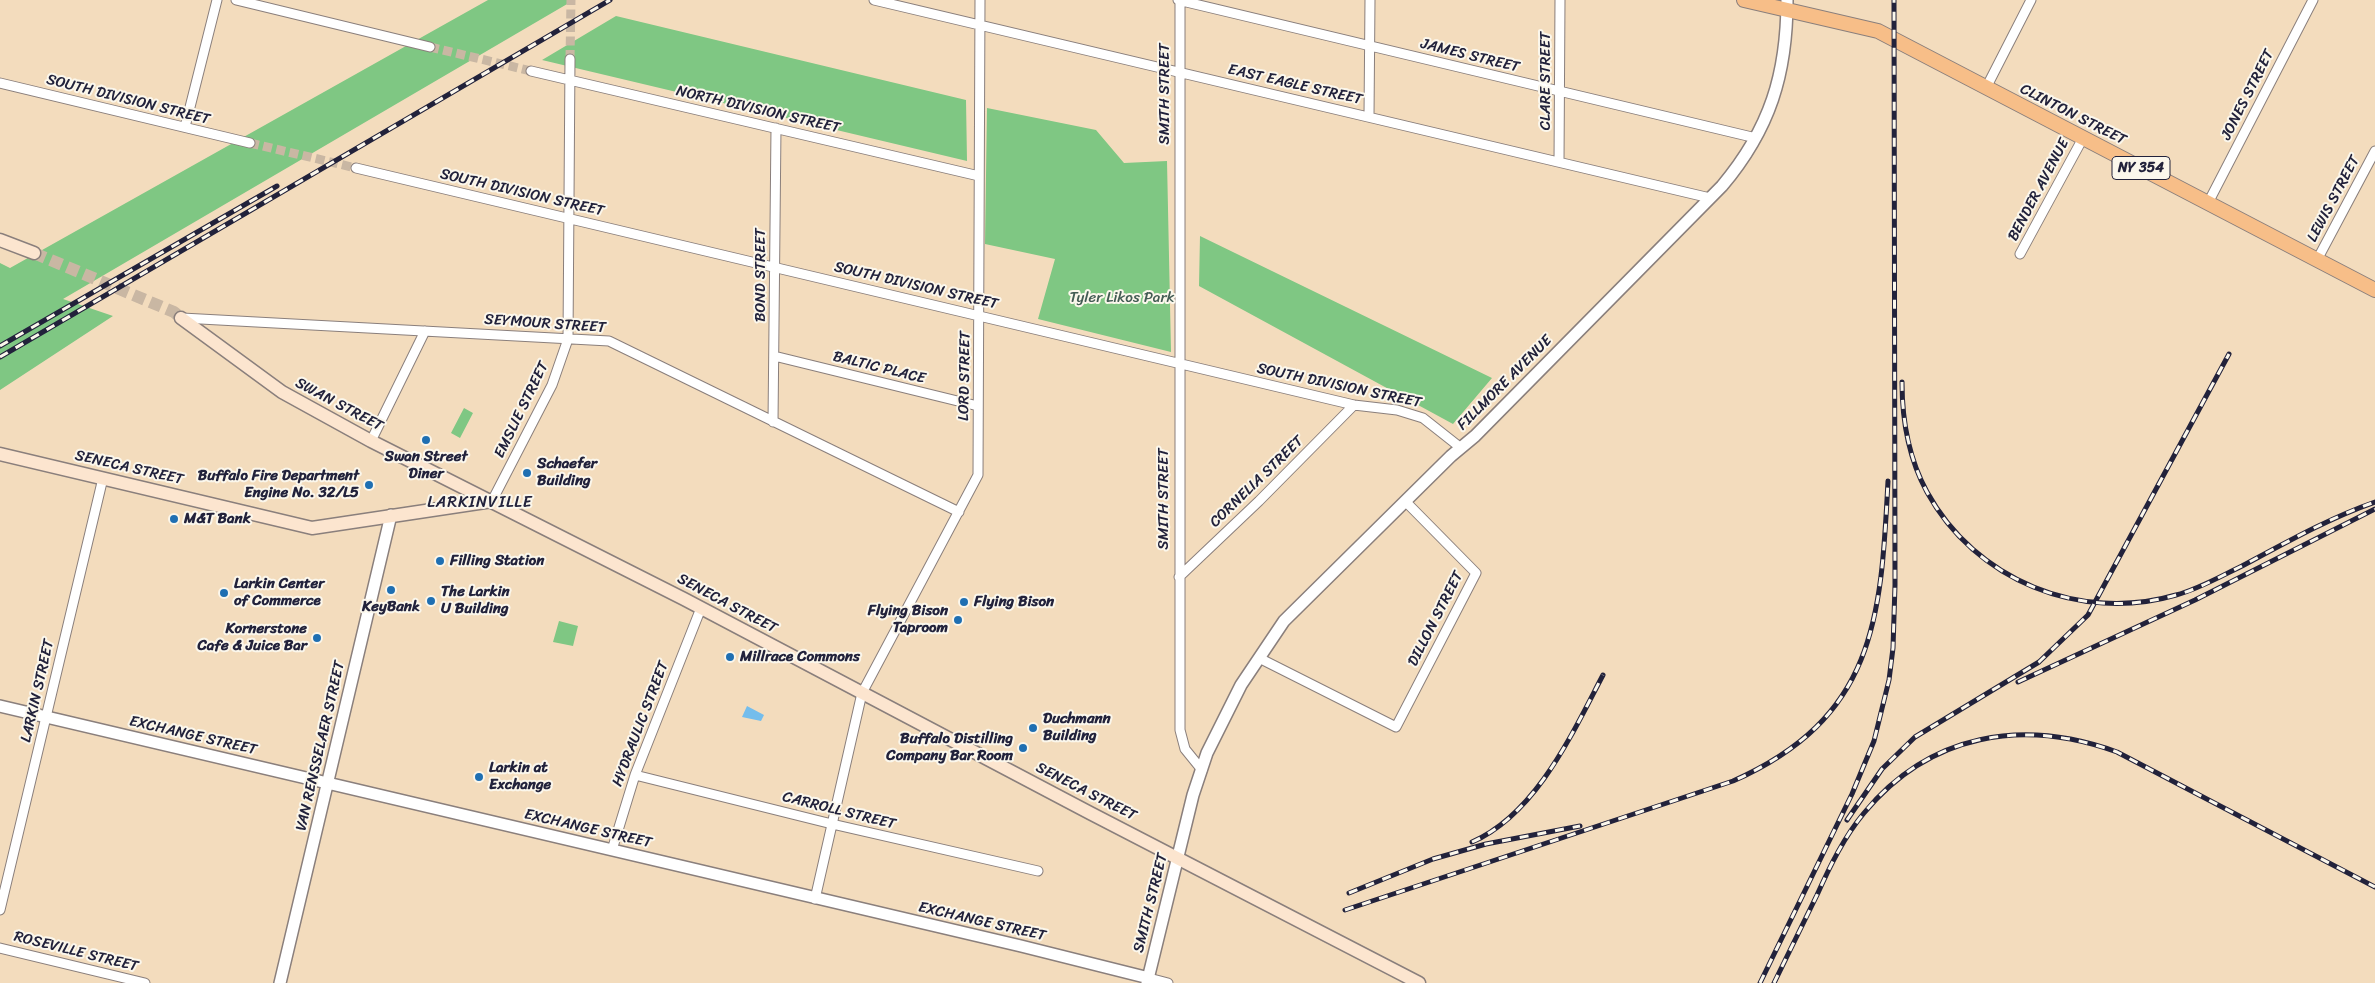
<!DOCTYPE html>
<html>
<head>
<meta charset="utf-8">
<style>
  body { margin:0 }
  canvas { display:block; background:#f3dcbd }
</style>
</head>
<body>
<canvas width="2375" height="983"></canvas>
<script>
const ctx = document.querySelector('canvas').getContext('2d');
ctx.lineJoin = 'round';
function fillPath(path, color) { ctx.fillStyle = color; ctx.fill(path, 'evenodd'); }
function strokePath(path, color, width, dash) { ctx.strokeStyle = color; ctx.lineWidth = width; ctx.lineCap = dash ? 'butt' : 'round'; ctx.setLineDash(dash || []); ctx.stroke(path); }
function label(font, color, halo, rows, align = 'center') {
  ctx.font = font + ' Sriracha,sans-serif'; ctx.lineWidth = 4; ctx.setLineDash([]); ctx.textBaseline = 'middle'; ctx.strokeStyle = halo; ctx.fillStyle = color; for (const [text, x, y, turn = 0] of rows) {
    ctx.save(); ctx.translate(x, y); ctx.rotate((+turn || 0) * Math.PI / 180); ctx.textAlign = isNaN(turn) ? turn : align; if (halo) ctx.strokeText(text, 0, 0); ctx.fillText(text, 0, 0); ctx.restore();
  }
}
fillPath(new Path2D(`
  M488,0H574L63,299L113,316L0,390V263L10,268Z
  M616,16L966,100L967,161L542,60Z
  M987,108L1096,130L1124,163L1167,161L1171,352L1038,319L1055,259L985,244Z
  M1200,236L1492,378L1453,424L1199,286Z
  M464,408L473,413L460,438L451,433Z
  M559,621L578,626L573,646L553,642Z`), '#7fc783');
fillPath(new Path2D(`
  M747,706L764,715L761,721L742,717Z`), '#74bdec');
strokePath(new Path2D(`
  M430,47L531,71
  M570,59L571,0
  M250,143L356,168`), '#c9b7a3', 9, [9, 4.5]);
strokePath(new Path2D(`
  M34,253L174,312L181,318`), '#c9b7a3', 12, [12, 6]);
const minor = new Path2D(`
  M236,0L430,47
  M874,0L1710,198
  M1178,0L1756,138
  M1180,0V730L1185,749L1202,770
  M531,71L979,176
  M0,83L250,143
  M1986,88L2031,0
  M1369,116L1370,0
  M185,127L217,0
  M1559,162L1560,0
  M356,168L1354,405L1397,410L1423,418L1461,448
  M2208,203L2313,0
  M2020,254L2083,138
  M2317,260L2375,151
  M182,318L609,341L959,512
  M774,356L978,406
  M773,422L776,128
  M371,441L425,331
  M492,501L552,385L568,339L570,59
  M1179,577L1259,501L1354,405
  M1259,658L1396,727L1476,573L1406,502
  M635,775L832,824L1038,871
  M612,850L635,775L701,608
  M815,899L862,693L978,475L980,0
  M0,910L103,478
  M0,948L145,983
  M1149,978L1168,983`);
const tertiary = new Path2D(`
  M0,706L1021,946L1149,978
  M280,983L391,515
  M1147,983L1193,795L1207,753L1241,685L1284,621L1451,456L1475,436L1722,186C1770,129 1787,74 1787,0`);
const secondary = new Path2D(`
  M0,240L34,253
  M181,318L282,392L371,441L684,599L1090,813L1419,983
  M0,454L312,528L492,501`);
const primary = new Path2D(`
  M1744,0L1878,31L2375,290`);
strokePath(minor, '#8a7f7c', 11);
strokePath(tertiary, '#8a7f7c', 14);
strokePath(secondary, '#8a7f7c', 15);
strokePath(primary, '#8a7f7c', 16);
strokePath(minor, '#fff', 9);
strokePath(tertiary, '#fff', 11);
strokePath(secondary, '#fce5cf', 12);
strokePath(primary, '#f7be88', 14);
const rail = new Path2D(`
  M0,346L277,186
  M0,357L610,0
  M1902,382C1902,419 1909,459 1927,492C1975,580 2080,623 2176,595C2199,589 2221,576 2242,566C2285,543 2329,518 2375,502
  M2018,682L2195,600L2375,509
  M1847,820L1882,769L1915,737L2039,662L2088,615L2229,354
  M1472,842C1536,814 1572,734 1603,675
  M1349,893L1433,859L1486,844L1580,826
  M1345,910L1733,781C1875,718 1881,620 1888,481
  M1760,983L1852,794L1874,741L1889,680L1893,648L1895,585L1894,0
  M1774,983C1788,954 1803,924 1817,895C1830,866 1844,837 1864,813C1930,733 2023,718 2117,752L2375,887`);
strokePath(rail, '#22223b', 5);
strokePath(rail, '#fbf7ec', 3, [9]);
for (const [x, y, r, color] of [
  [426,440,5,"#1f6fb2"],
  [527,473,5,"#1f6fb2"],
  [369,485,5,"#1f6fb2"],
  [174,519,5,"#1f6fb2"],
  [440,561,5,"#1f6fb2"],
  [391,590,5,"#1f6fb2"],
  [224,593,5,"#1f6fb2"],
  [431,601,5,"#1f6fb2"],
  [964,602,5,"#1f6fb2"],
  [958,620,5,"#1f6fb2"],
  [317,638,5,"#1f6fb2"],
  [730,657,5,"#1f6fb2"],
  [1033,728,5,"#1f6fb2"],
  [1023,748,5,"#1f6fb2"],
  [479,777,5,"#1f6fb2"]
]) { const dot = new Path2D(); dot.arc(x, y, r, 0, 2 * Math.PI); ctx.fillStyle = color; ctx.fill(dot); strokePath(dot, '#fbf7ec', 2); }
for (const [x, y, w] of [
  [2141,168,58]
]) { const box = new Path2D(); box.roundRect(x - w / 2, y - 11.5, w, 23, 4); ctx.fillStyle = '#fbf7ec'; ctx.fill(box); strokePath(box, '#22223b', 1); }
label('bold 14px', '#22223b', null, [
  ["NY 354",2141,168]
]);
label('15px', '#22223b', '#fbf7ec', [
  ["JAMES STREET",1470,56,14],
  ["CLARE STREET",1546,81,-90],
  ["EAST EAGLE STREET",1295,85,13],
  ["SMITH STREET",1165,94,-90],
  ["JONES STREET",2248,95,-63],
  ["SOUTH DIVISION STREET",128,100,14],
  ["NORTH DIVISION STREET",758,110,13],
  ["CLINTON STREET",2073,115,27],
  ["BENDER AVENUE",2039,190,-62],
  ["SOUTH DIVISION STREET",522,193,13],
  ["LEWIS STREET",2334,199,-62],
  ["BOND STREET",761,275,-90],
  ["SOUTH DIVISION STREET",916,286,13],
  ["SEYMOUR STREET",545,324,4],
  ["BALTIC PLACE",879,368,14],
  ["LORD STREET",965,376,-89],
  ["FILLMORE AVENUE",1505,383,-45],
  ["SOUTH DIVISION STREET",1339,386,12],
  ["SWAN STREET",339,405,28],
  ["EMSLIE STREET",522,410,-64],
  ["SENECA STREET",129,468,13],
  ["CORNELIA STREET",1257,482,-44],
  ["SMITH STREET",1164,499,-90],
  ["SENECA STREET",727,604,28],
  ["DILLON STREET",1436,619,-63],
  ["LARKIN STREET",38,691,-77],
  ["HYDRAULIC STREET",641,724,-69],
  ["EXCHANGE STREET",193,736,13],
  ["VAN RENSSELAER STREET",321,746,-77],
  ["SENECA STREET",1086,792,27],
  ["CARROLL STREET",839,811,14],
  ["EXCHANGE STREET",588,829,13],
  ["SMITH STREET",1151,903,-76],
  ["EXCHANGE STREET",982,922,13],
  ["ROSEVILLE STREET",76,952,14]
]);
label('15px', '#435c54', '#fbf7ec', [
  ["Tyler Likos Park",1122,298]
]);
label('bold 15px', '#22223b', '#fbf7ec', [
  ["Swan Street",426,457,"center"],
  ["Diner",426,474,"center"],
  ["Schaefer",537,464],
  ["Building",537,481],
  ["Buffalo Fire Department",359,476,"right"],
  ["Engine No. 32/L5",359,493,"right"],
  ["M&T Bank",184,519],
  ["Filling Station",450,561],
  ["Larkin Center",234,584],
  ["of Commerce",234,601],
  ["The Larkin",441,592],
  ["U Building",441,609],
  ["Flying Bison",974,602],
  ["KeyBank",391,607,"center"],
  ["Flying Bison",948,611,"right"],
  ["Taproom",948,628,"right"],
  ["Kornerstone",307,629,"right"],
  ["Cafe & Juice Bar",307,646,"right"],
  ["Millrace Commons",740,657],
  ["Duchmann",1043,719],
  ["Building",1043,736],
  ["Buffalo Distilling",1013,739,"right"],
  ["Company Bar Room",1013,756,"right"],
  ["Larkin at",489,768],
  ["Exchange",489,785]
], 'left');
ctx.letterSpacing = '1px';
label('16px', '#22223b', '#fbf7ec', [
  ["LARKINVILLE",480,503]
]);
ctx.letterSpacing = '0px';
</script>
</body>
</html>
